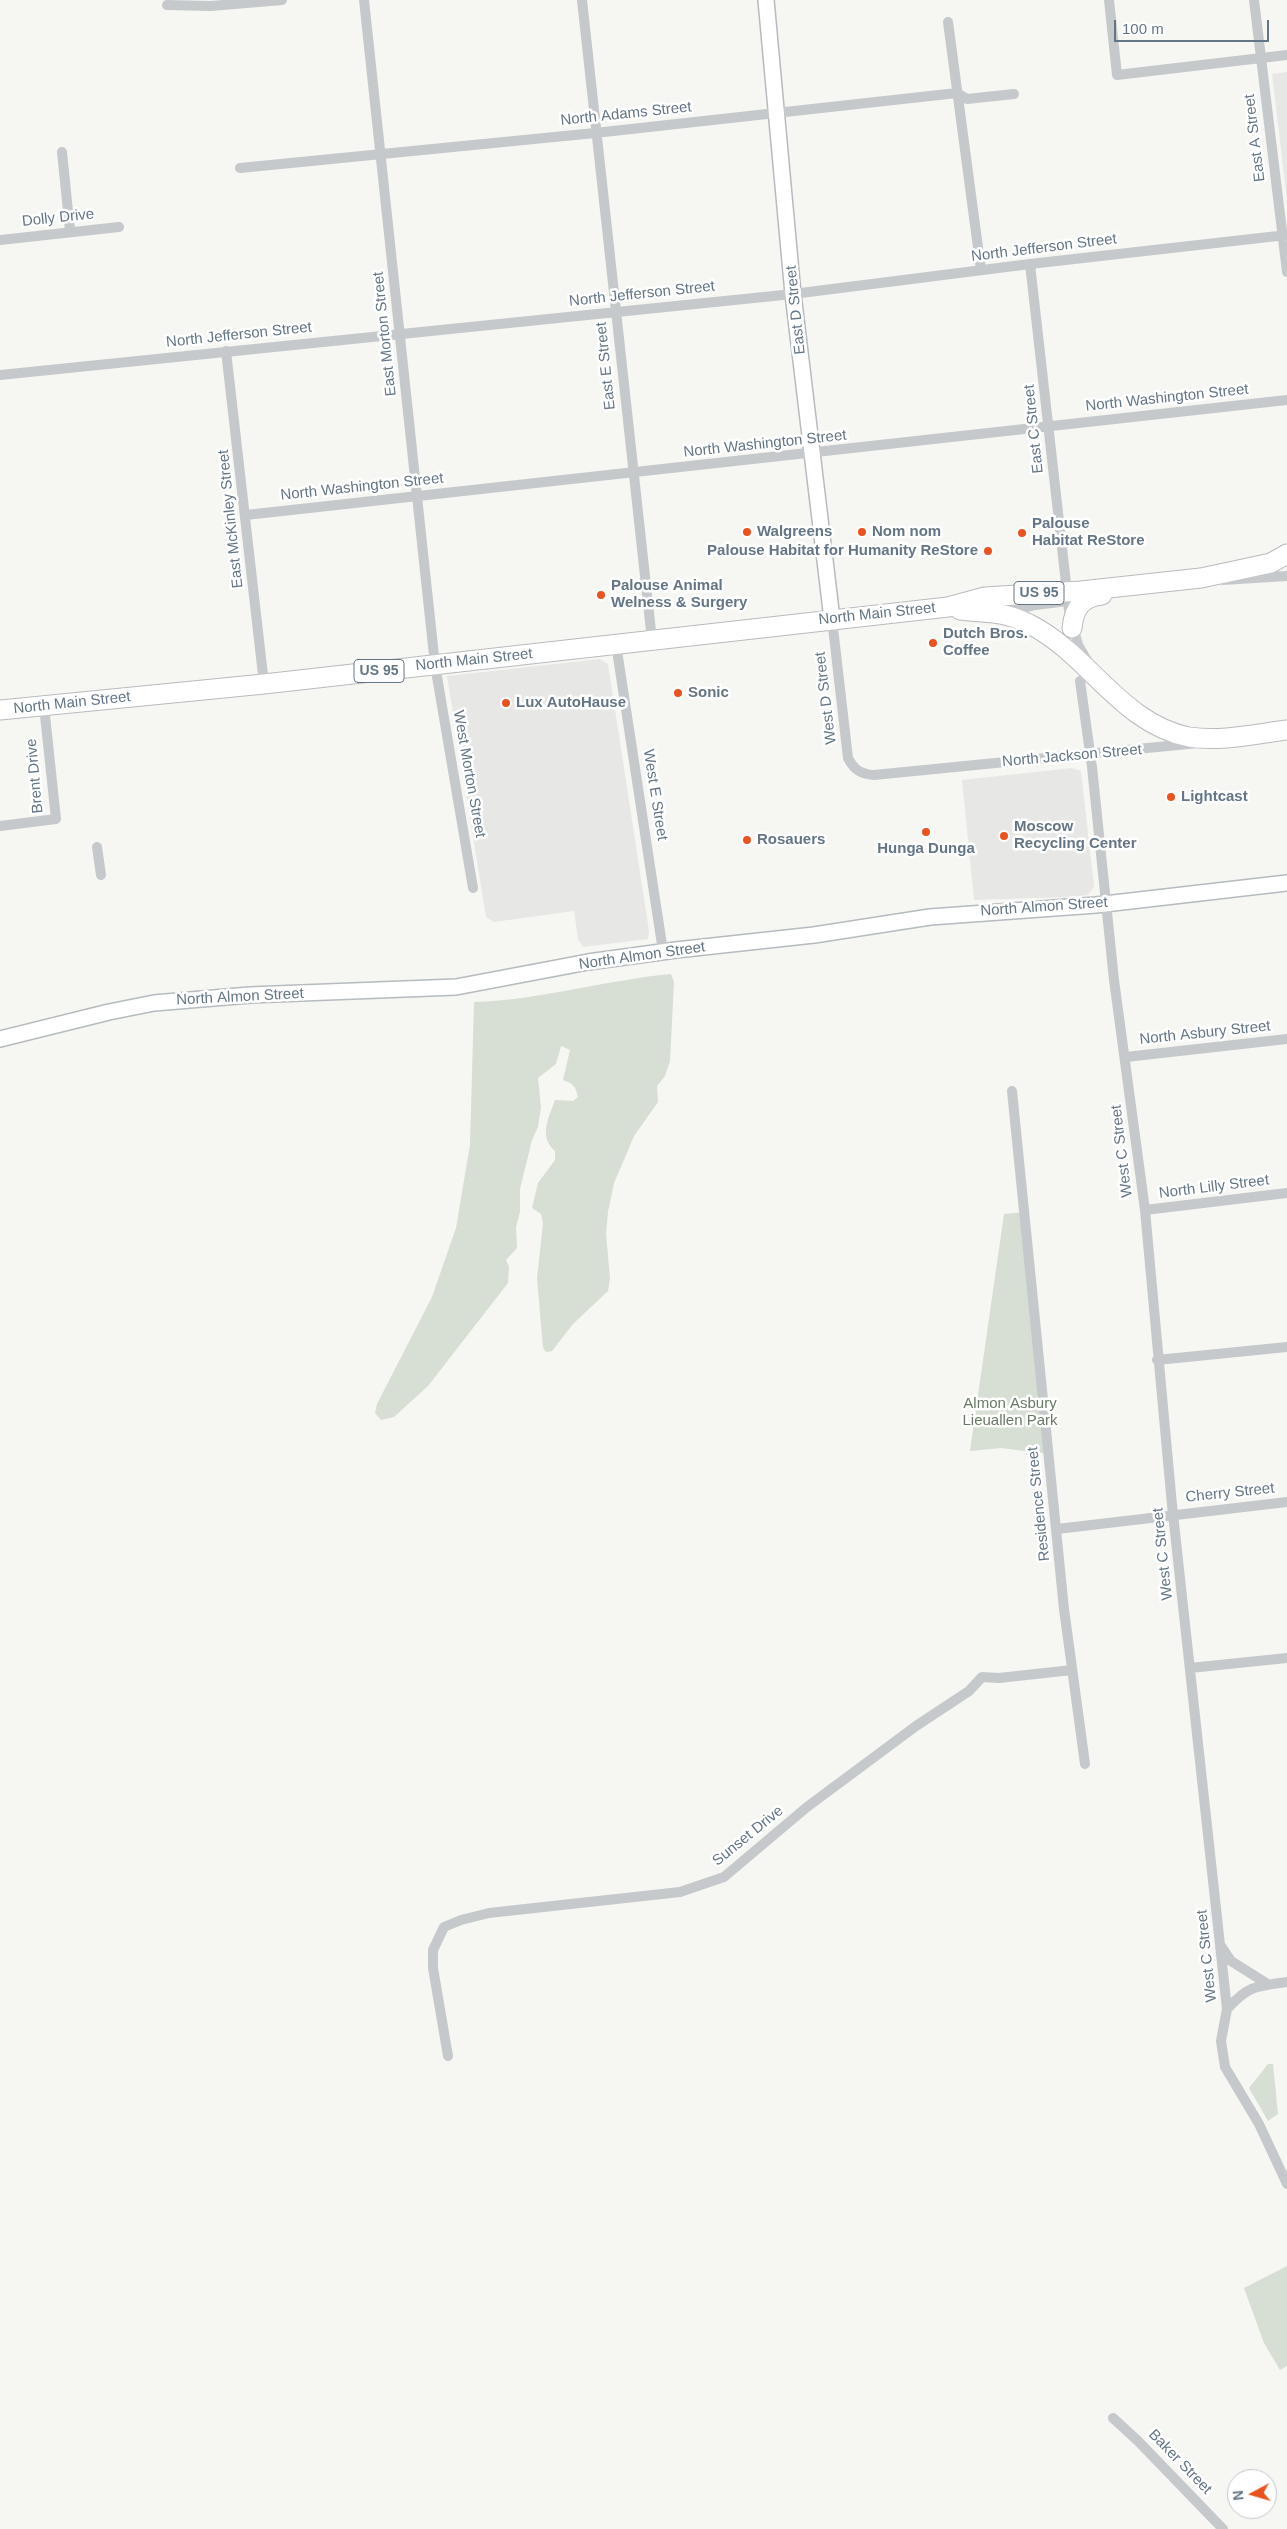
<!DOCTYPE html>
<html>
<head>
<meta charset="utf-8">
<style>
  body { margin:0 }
  #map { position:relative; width:1287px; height:2529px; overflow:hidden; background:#f6f6f2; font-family:Arial,sans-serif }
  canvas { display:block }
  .north { position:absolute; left:1227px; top:2469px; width:50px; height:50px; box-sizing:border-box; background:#fff; border:1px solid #c1c8ce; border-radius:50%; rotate:264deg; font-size:14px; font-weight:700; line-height:20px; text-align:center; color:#647685 }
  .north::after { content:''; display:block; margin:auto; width:18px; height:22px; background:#ea521f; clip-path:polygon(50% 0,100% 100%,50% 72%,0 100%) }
  .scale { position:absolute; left:1114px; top:20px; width:155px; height:22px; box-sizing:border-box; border:2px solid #647685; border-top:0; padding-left:6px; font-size:15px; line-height:18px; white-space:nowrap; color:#647685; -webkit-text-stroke:4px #fff; paint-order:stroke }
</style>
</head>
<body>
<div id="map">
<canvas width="1287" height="2529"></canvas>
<div class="north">N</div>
<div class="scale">100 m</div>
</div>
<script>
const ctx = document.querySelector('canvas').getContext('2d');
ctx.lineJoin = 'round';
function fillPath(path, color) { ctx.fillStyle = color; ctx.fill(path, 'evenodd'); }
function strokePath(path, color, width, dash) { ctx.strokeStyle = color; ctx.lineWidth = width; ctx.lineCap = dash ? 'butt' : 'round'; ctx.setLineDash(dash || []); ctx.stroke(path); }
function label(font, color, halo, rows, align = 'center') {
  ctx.font = font + ' Arial,sans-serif'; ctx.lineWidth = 5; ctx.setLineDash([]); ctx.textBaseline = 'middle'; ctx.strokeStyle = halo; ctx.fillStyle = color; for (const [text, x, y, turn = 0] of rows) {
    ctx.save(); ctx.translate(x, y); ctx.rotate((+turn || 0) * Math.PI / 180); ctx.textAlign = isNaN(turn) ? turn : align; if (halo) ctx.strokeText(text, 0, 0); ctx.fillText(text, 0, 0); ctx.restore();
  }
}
fillPath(new Path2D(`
  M1287,72V200L1272,74Z
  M600,659L608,664L649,931L648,939L583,947L578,939L574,911L494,922L486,917L447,676Z
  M1072,768L1081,771L1094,887L1088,895L1070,897L974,900L962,780Z`), '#e7e8e6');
fillPath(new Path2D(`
  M671,974L674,982L670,1061L665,1076L657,1086L658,1102L634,1136L623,1162L614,1183L608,1212L606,1234L610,1278L608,1291L573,1324L552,1351L546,1352L543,1348L537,1278L543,1223L541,1214L532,1208L538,1183L555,1160V1151C538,1136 549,1118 555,1100L573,1101L578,1097C576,1087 573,1083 563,1080L570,1050L561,1046L556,1064L538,1078L541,1107L538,1127L532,1140L520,1189V1212L516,1227L517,1248L506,1260L509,1267L508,1283L428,1386L394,1417L381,1420L375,1413L377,1404L432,1297L456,1228L470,1145L474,1002C541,1000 605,980 671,974Z
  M1025,1212L1049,1454L1001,1448L970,1451L1004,1214Z
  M1268,2064H1273L1278,2114L1268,2121L1249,2088Z
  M1287,2266V2366L1280,2370L1264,2343L1244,2288Z`), '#d7ded3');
const secondary = new Path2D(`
  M766,0L793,294L832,619
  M0,1039L109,1012L154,1003L250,995L456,987L588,962L676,950L814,935L930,917L1096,905L1287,883`);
const highway = new Path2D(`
  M960,610C986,613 1004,611 1029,624C1088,653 1121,724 1189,737C1221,742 1255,734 1287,730
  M1072,628C1074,608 1082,597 1102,595
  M0,710L264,684L948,607L985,597L1081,591L1201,578L1271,563L1287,554`);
strokePath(secondary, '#b5bbbf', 18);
strokePath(highway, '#b8bbbe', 21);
strokePath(new Path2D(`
  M364,0L435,665L473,888
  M582,0L652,640
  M1109,0L1117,75L1287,55
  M1254,0L1287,272
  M167,5L211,6L282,0
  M948,22L981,270
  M62,152L70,231
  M240,168L595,133L957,93L967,99L1014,94
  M0,240L119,227
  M1030,264L1069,610L1078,645L1088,662
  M226,351L264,684
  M0,375L793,294L1030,264L1287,235
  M246,515L1287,400
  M1223,580L1287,576
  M1008,612L1035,605L1068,601
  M832,619L848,758C854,770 861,774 874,775L1198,743
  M616,644L663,951
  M1080,681L1092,767L1114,980L1145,1210L1172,1505L1227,2009L1221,2041L1225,2067L1259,2124L1287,2184
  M0,826L56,819L44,706
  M97,847L101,875
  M1126,1057L1287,1039
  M1012,1091L1064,1609L1085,1764
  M1145,1210L1287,1193
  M1157,1360L1287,1347
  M1057,1529L1287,1502
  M1190,1668L1287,1658
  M1221,1946L1231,1961L1266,1983
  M1227,2009C1249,1985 1257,1986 1287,1982
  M448,2056L433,1968V1950L444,1927L461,1920L489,1913L680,1892L724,1877L807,1807L916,1726L969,1691L982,1677L999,1678L1072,1670
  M1113,2418L1138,2441L1223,2529`), '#c6c9cc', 10);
strokePath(secondary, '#fff', 15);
strokePath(highway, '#fff', 19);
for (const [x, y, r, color] of [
  [747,532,5,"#ea521f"],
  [862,532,5,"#ea521f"],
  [1022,533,5,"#ea521f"],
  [988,551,5,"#ea521f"],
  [601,595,5,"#ea521f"],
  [933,643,5,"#ea521f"],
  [678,693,5,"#ea521f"],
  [506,703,5,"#ea521f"],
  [1171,797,5,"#ea521f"],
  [926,832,5,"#ea521f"],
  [1004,836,5,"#ea521f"],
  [747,840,5,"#ea521f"]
]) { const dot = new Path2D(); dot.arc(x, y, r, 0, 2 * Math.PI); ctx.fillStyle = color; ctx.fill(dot); strokePath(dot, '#fff', 2); }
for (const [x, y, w] of [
  [1039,593,50],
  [379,671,50]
]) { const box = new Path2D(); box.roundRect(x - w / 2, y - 11.5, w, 23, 4); ctx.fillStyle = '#fff'; ctx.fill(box); strokePath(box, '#647685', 1); }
label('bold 14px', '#647685', null, [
  ["US 95",1039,593],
  ["US 95",379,671]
]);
label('15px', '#647685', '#fff', [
  ["North Adams Street",626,114,-6],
  ["East A Street",1255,138,-97],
  ["Dolly Drive",58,218,-6],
  ["North Jefferson Street",1044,248,-7],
  ["North Jefferson Street",642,294,-6],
  ["East D Street",796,310,-96],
  ["East Morton Street",385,334,-96],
  ["North Jefferson Street",239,335,-6],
  ["East E Street",606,366,-96],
  ["North Washington Street",1167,398,-6],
  ["East C Street",1034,429,-96],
  ["North Washington Street",765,444,-6],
  ["North Washington Street",362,487,-6],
  ["East McKinley Street",231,519,-96],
  ["North Main Street",877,614,-6],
  ["North Main Street",474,660,-6],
  ["West D Street",826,698,-97],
  ["North Main Street",72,703,-6],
  ["North Jackson Street",1072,756,-5],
  ["West Morton Street",469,774,80],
  ["Brent Drive",35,776,-95],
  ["West E Street",655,795,81],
  ["North Almon Street",1044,907,-4],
  ["North Almon Street",642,956,-8],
  ["North Almon Street",240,997,-3],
  ["North Asbury Street",1205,1033,-6],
  ["West C Street",1122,1151,-97],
  ["North Lilly Street",1214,1187,-7],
  ["Cherry Street",1230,1493,-6],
  ["Residence Street",1039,1504,-96],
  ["West C Street",1163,1554,-96],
  ["Sunset Drive",748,1836,-39],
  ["West C Street",1207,1956,-96],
  ["Baker Street",1180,2462,46]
]);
label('bold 15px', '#647685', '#fff', [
  ["Palouse",1032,524],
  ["Habitat ReStore",1032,541],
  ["Walgreens",757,532],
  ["Nom nom",872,532],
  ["Palouse Habitat for Humanity ReStore",978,551,"right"],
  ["Palouse Animal",611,586],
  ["Welness & Surgery",611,603],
  ["Dutch Bros.",943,634],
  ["Coffee",943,651],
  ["Sonic",688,693],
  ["Lux AutoHause",516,703],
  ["Lightcast",1181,797],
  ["Moscow",1014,827],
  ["Recycling Center",1014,844],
  ["Rosauers",757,840],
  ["Hunga Dunga",926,849,"center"]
], 'left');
label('15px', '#687c63', '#fff', [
  ["Almon Asbury",1010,1404],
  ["Lieuallen Park",1010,1421]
]);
</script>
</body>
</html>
